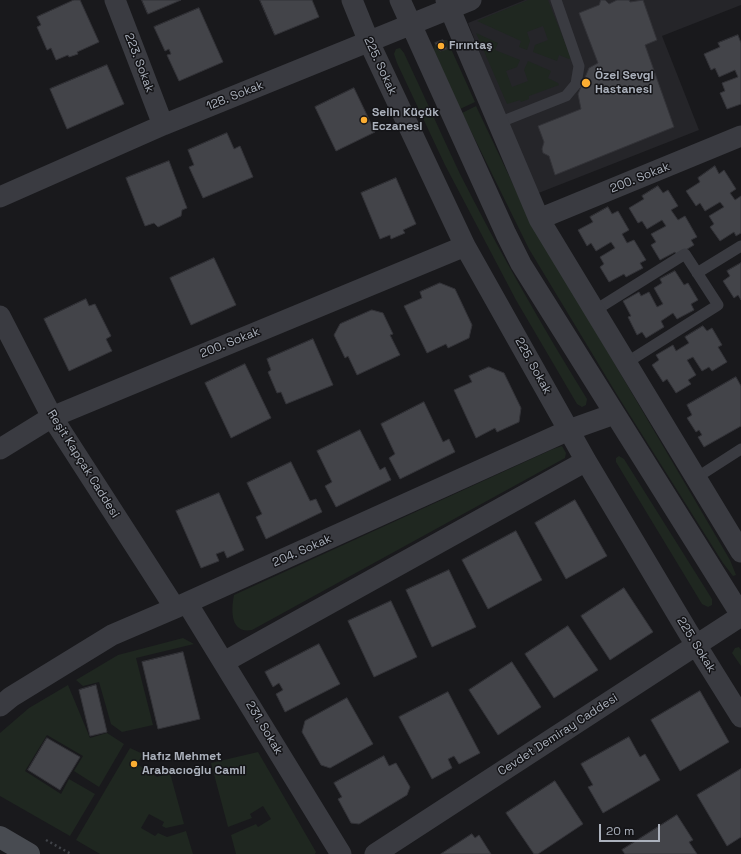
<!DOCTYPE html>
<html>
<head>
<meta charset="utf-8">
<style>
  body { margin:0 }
  #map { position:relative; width:741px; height:854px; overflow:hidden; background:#19191c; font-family:"Space Grotesk",sans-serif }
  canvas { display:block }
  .scale { position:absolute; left:599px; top:824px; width:61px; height:18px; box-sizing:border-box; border:2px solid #abb1bc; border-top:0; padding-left:5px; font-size:12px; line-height:14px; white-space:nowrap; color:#abb1bc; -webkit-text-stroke:3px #141417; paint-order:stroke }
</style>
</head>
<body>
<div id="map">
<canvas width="741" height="854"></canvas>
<div class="scale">20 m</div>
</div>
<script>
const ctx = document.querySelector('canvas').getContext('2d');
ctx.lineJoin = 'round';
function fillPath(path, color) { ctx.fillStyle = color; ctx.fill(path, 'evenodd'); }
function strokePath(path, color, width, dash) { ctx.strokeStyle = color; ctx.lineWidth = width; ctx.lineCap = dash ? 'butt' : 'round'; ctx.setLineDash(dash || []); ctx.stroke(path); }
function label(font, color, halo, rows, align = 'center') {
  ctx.font = font + ' "Space Grotesk",sans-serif'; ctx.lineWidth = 3; ctx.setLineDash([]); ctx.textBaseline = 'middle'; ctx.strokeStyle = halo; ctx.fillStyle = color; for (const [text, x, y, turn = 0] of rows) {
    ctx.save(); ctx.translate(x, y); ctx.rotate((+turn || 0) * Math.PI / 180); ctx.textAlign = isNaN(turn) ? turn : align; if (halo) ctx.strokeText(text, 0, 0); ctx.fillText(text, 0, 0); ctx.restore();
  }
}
fillPath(new Path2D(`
  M525,0H741V5L662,36L699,130L536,194L468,23Z`), '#252529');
fillPath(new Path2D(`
  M528,0H548L571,58L569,59L559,55L557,61L533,52L535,45L548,40L543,26L527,32L530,41L527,50L519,47L521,41L477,21Z
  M476,33L498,43L495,50L520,60L517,67L506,71L512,87L528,81L524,70L528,61L551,71L548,78L558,83L559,85L529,96V99L521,102L520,100L507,104Z
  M443,40H447L475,102L460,109L434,50L435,43L440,51L447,49Z
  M400,48L404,53C423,93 441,134 460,174C499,251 542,326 587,399L586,405L582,407L577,404L516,300L445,165L397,63L394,54L396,49Z
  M476,106L529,218L730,560L736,575L733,576L723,563L619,398L529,249L462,113Z
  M562,446L566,453L565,458L252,630C230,634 231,610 234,595L553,449Z
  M619,456L624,459L712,599V605L708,607L702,604L616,462V458Z
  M183,638L194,644L136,658L153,725L122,732L111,724L99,682L83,686L76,680L118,655Z
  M739,647L741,650V666L732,653L735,648Z
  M68,685L90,738L107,733L124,744L99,787L74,771L83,756L47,735L25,771L61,794L69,779L95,794L70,836L0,796V733L29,708Z
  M130,748L143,754L137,764L157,777L170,773L184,824L166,828L162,826L164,822L149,814L141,828L155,836L158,833L167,837L186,831L193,854H100L76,840Z
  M258,752L316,852L315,854H236L231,835L256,824L258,827L271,819L263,806L250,814L252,818L228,827L211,763Z`), '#1f2720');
const building = new Path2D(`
  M74,0H80L99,42L77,52L78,54L69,57L68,55L56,60L51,48L47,50L37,27L41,25L37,17Z
  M142,0H181L148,14Z
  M260,0H312L319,17L275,35Z
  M601,0H605L609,4L617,0H629L630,2L643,0L657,40L645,45L674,127L555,175L549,156L543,153L542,149L544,142L538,126L581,109L578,94L589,68L598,63L579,13L599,5Z
  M199,8L223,62L179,81L167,55L171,54L169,49L165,51L154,27Z
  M738,35L741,43V104L727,109L720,93L725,91L722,83L738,77L735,70L719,77L715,68L711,70L704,54L720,47L718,43Z
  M443,40L447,49L440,51L435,43Z
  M107,65L124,104L67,129L50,89Z
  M354,88L375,132L336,151L315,107Z
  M227,133L234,149L240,146L253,177L203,198L189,167L194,165L188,150Z
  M169,161L187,208L182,210L181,216L158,227L154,223L145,226L126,178Z
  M715,166L719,174L724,170L736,189L730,193L735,200L741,196V233L736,236L734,232L720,241L710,227L714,224L709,216L724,207L720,202L705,211L700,203L696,206L686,191L700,182L698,178Z
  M396,178L416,224L403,230L405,233L391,239L390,235L380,239L361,193Z
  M658,186L663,193L668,190L678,206L671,210L678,220L685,216L697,237L691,240L694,245L677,255L675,252L660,260L651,245L656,242L651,234L666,226L662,220L647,229L642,221L638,223L629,208L644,199L642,196Z
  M608,207L612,214L618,211L629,230L622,234L627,243L634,240L646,260L640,263L643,268L626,277L624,274L609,282L600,267L604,264L600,257L615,248L611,242L596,251L591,243L587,246L578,230L593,222L590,217Z
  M214,258L236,305L191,325L170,278Z
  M741,263V300L738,295L734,298L723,281L730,276L727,271Z
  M675,271L684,285L688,283L698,300L691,304L694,310L677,319L673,313L661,321L664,327L646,338L642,332L637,335L628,317L631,316L623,301L639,292L641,296L649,292L657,307L663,304L654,288L662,283L660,279Z
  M440,283L455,289L472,325L469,338L448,348L446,344L427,353L404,306L422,298L420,292Z
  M86,299L89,306L95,304L111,336L106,339L112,351L69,371L44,319Z
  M372,310L383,313L393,334L390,335L400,355L357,375L348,356L345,358L334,335L340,324Z
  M703,326L707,331L712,328L722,345L718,347L727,362L712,371L709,367L702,371L693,357L687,360L696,375L688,380L691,384L676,393L667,379L663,382L652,365L659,360L656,355L673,345L676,351L689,343L685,337Z
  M313,339L333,385L286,404L281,392L277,393L268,372L271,370L267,359Z
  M245,364L271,418L231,438L205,383Z
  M489,367L504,373L521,408L519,422L497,432L495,428L476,438L454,390L472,382L469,376Z
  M736,377L741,386V426L704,447L698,437L702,435L699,430L696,432L687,418L692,415L687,405Z
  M424,402L443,442L449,439L455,452L400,479L389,458L395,454L381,424Z
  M360,430L380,470L385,467L391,480L336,507L325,486L332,482L317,451Z
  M291,462L310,501L316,499L322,512L266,539L256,517L262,514L247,483Z
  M219,493L244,550L227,558L224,551L216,554L219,561L201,568L176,511Z
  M575,500L607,556L566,579L535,523Z
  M516,531L542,580L488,609L462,560Z
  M449,570L476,627L432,647L406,590Z
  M624,588L653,632L610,660L581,616Z
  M391,601L417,657L374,677L348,621Z
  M568,626L598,670L554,698L525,654Z
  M319,644L340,684L285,712L276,694L283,690L279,683L273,687L265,672Z
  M183,652L200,719L158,729L142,662Z
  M512,662L541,707L498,735L469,690Z
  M96,685L107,732L90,736L79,690Z
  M700,691L729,742L680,771L651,720Z
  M448,692L480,753L459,764L454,756L448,759L452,768L432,779L399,717Z
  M347,698L373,744L330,768L321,765L302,732L305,721Z
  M629,737L640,757L645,754L660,780L603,813L588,787L593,785L581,764Z
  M47,738L80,757L60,790L28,770Z
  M384,756L389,766L396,763L410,787L407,795L359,824L351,823L338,799L342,797L334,783Z
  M741,769V837L727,846L697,795Z
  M555,781L583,824L538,854H534L506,813Z
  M677,815L693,840L689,842L697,854H625L622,850Z
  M472,834L475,838L479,835L491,854H441Z`);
fillPath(building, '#434449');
strokePath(building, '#333338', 1);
strokePath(new Path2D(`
  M46,840L71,854`), '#404348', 2.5, [2, 3]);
strokePath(new Path2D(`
  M498,123L566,96L576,84L579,66L556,0
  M697,273L741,246
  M594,311L685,254L718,305L626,363
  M696,478L741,449`), '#3a3b41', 11);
strokePath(new Path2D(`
  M115,0L163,125
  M352,0L369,42L465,246L586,461L688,632L741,717
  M400,0L506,234L521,264L741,615
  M446,0L539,219L741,552
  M0,197L163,125L471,0
  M539,219L741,136
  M0,316L52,417L175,608
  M0,449L52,417L465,246
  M187,603L341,854
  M224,662L586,461
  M0,706L11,697L112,635L175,608L569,430L614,414
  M375,854L741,616`), '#3a3b41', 21);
strokePath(new Path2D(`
  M0,837L29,854`), '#484b51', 22);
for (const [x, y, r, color] of [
  [441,46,4,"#fbad32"],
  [586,83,5,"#fbad32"],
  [364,120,4,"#fbad32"],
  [134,764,4,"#fbad32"]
]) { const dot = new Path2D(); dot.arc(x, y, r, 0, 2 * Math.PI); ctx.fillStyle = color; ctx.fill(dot); strokePath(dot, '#141417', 1.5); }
label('bold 12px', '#abb1bc', '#141417', [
  ["Fırıntaş",449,46],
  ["Özel Sevgi",595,76],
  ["Hastanesi",595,90],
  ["Selin Küçük",372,113],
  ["Eczanesi",372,127],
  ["Hafız Mehmet",142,757],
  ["Arabacıoğlu Camii",142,771]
], 'left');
label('12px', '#abb1bc', '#141417', [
  ["223. Sokak",139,63,69],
  ["225. Sokak",380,66,65],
  ["128. Sokak",235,96,-22],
  ["200. Sokak",640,178,-22],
  ["200. Sokak",230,343,-22],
  ["225. Sokak",533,366,61],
  ["Reşit Kapçak Caddesi",83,464,58],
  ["204. Sokak",302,551,-24],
  ["225. Sokak",696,645,58],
  ["231. Sokak",264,728,59],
  ["Cevdet Demiray Caddesi",558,735,-33]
]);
</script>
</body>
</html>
